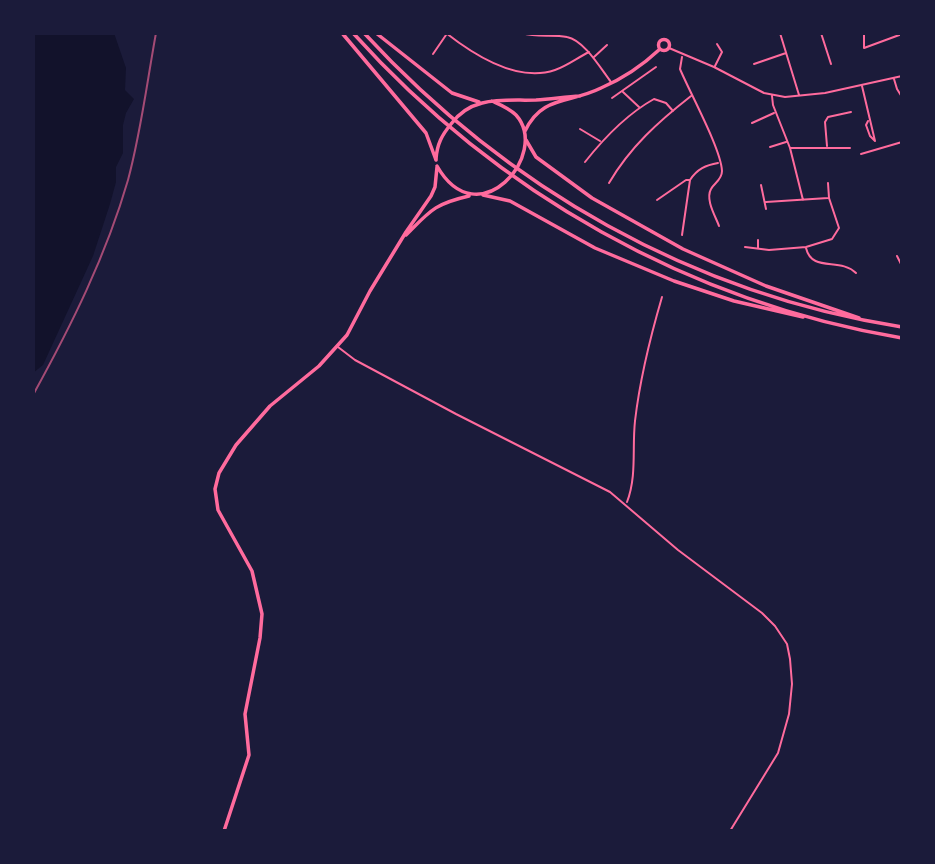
<!DOCTYPE html>
<html>
<head>
<meta charset="utf-8">
<style>
  body { margin:0 }
  #map { position:relative; width:935px; height:864px; overflow:hidden; background:#1b1b3a; font-family:Mulish,sans-serif }
  canvas { display:block }
  .frame { position:absolute; inset:0; border:35px solid #1b1b3a; pointer-events:none }
</style>
</head>
<body>
<div id="map">
<canvas width="935" height="864"></canvas>
<div class="frame"></div>
</div>
<script>
const ctx = document.querySelector('canvas').getContext('2d');
ctx.lineJoin = 'round';
function fillPath(path, color) { ctx.fillStyle = color; ctx.fill(path, 'evenodd'); }
function strokePath(path, color, width, dash) { ctx.strokeStyle = color; ctx.lineWidth = width; ctx.lineCap = dash ? 'butt' : 'round'; ctx.setLineDash(dash || []); ctx.stroke(path); }
fillPath(new Path2D(`
  M33,33H114L126,68L125,90L134,99L126,113L123,125V153L116,167V182L110,204L93,256L43,365L33,373Z`), '#12122b');
strokePath(new Path2D(`
  M862,86L875,141
  M868,121L866,125L870,136L875,141`), '#ff6b9d', 2);
strokePath(new Path2D(`
  M446,33C474,55 517,83 555,70C567,66 577,58 589,52
  M522,33C537,38 552,34 567,37C584,40 601,69 611,82
  M780,33L799,95
  M821,33L831,64
  M864,33V48L902,34
  M669,48L714,67L764,93L785,97L825,93L902,76
  M433,54L446,35
  M594,57L607,45
  M682,57L680,69C690,93 721,149 722,171C722,180 714,183 711,189C705,200 716,217 719,226
  M754,64L786,53
  M715,66L722,52L717,44
  M894,79L897,89L902,97
  M623,92L639,107
  M772,96L773,105L790,148L803,200
  M612,98L656,67
  M752,123L774,113
  M580,129L600,141
  M827,146L825,122L828,117L851,112
  M770,147L786,142
  M791,148H850
  M861,154L902,142
  M585,162C604,138 627,114 654,99L666,103L673,111
  M609,183C630,147 658,122 691,96
  M761,185L766,209
  M657,200L686,180H690
  M766,202L828,198
  M682,235L690,180C697,169 706,165 718,163
  M745,247L769,250L806,247L832,239L839,228L829,198L828,183
  M758,248V240
  M806,248C812,273 840,257 856,273
  M897,256L902,266
  M338,347L355,360L456,414L610,492L678,550L762,613L775,626L787,644L790,659L792,684L789,714L778,753L730,831
  M627,502C637,476 632,448 635,421C640,378 650,338 662,297`), '#ff6b9d', 2);
strokePath(new Path2D(`
  M658.5 45a5.5 5.5 0 1 1 11 0a5.5 5.5 0 1 1-11 0Z
  M525,131C542,95 569,104 601,88C622,79 644,64 660,49
  M436,159C437,144 442,135 451,124C472,95 504,101 536,100C551,99 565,97 580,96
  M437,166C478,238 551,154 516,115C509,108 501,105 492,101
  M406,235C430,211 434,204 469,196
  M224,831L249,755L245,714L260,638L262,614L252,571L218,510L215,489L219,473L236,445L270,406L319,366L347,335L370,291L406,232L431,196L435,187L437,167`), '#ff6b9d', 3.5);
strokePath(new Path2D(`
  M342,33L426,133L436,160
  M353,33C497,193 689,302 902,338
  M364,33C507,188 692,294 902,327
  M376,33L452,93L479,102
  M526,140L536,157L592,198L683,249L766,286L859,318
  M483,195L510,201L595,248L674,281L734,301L803,317`), '#ff6b9d', 3.5);
strokePath(new Path2D(`
  M33,395C71,326 106,256 128,180C141,132 147,82 156,33`), '#a44b75', 2);
</script>
</body>
</html>
